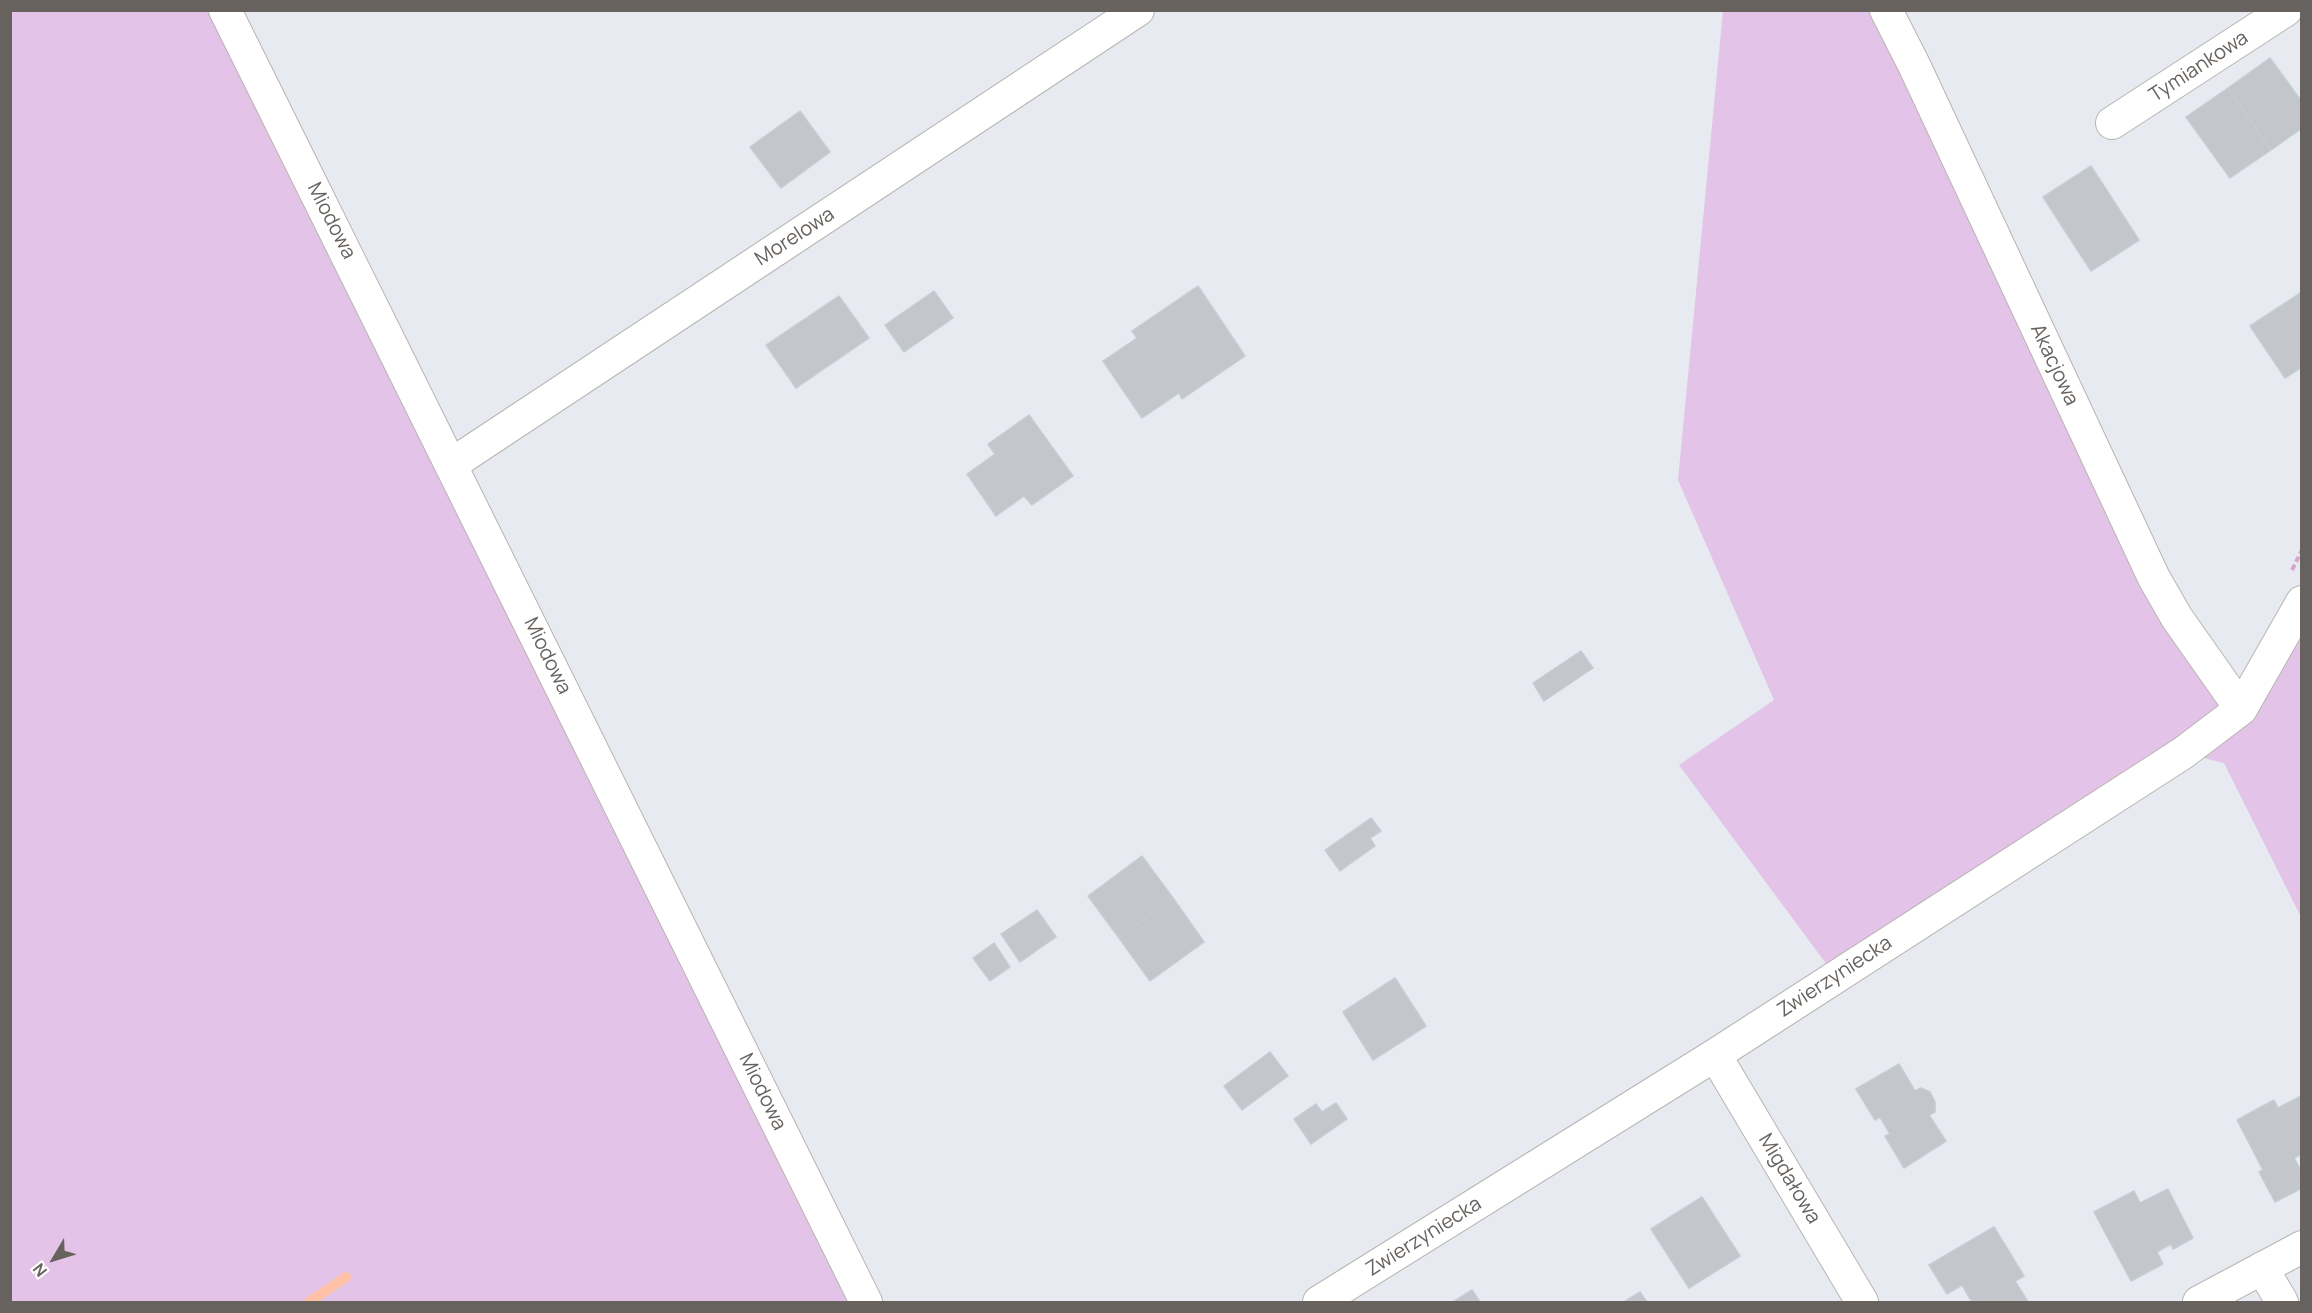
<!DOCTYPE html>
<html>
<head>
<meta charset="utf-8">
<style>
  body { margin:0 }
  #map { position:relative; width:2312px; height:1313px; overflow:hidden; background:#e7eaf0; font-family:Manrope,sans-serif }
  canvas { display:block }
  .frame { position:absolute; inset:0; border:12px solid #67625e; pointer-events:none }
  .north { position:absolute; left:24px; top:1229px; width:60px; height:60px; -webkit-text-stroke:4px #fff; paint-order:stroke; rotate:232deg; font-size:16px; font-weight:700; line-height:24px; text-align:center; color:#67625e }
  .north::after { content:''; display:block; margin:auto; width:21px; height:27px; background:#67625e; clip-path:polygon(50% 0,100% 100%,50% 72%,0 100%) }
</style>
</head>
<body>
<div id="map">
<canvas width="2312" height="1313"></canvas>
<div class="frame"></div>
<div class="north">N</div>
</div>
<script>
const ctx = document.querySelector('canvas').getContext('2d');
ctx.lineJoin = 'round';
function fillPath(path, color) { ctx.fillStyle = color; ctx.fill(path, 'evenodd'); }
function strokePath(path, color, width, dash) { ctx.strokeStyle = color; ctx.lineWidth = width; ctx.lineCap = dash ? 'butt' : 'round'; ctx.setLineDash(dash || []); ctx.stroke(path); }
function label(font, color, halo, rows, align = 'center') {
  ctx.font = font + ' Manrope,sans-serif'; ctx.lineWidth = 6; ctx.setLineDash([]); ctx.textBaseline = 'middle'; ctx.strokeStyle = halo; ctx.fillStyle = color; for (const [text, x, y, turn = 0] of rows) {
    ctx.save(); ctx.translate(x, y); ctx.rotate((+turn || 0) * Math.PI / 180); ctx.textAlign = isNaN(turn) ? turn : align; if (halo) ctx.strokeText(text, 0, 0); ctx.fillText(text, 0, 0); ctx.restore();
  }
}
fillPath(new Path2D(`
  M10,11H225L867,1302H11Z
  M1723,11H1884L2154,578L2240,709L2301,602V917L2224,763L2183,753L1836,977L1679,765L1774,700L1678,480Z`), '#e3c3e7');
strokePath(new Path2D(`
  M309,1302L346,1277`), '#ffc2a8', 10);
const building = new Path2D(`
  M2270,58L2302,102V128L2271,150L2228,88Z
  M2228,88L2271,150L2230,178L2186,117Z
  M800,111L830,152L781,188L750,147Z
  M2091,166L2139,240L2091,271L2043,197Z
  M1198,286L1245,356L1182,399L1179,393L1142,418L1103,361L1137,338L1132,331Z
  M934,291L953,318L904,352L885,325Z
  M2302,292V367L2285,378L2250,326Z
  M839,296L869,338L796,388L766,345Z
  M1029,415L1073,476L1032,505L1024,496L996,516L967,474L995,454L988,444Z
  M1581,651L1593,668L1544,701L1533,683Z
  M1371,818L1381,831L1370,838L1375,846L1340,871L1325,850Z
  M1142,856L1173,898L1119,938L1088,896Z
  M1173,898L1204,942L1150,981L1119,938Z
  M1037,910L1056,937L1020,962L1001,934Z
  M994,943L1010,967L990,981L973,958Z
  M1395,978L1426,1026L1373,1060L1343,1012Z
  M1270,1052L1288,1076L1242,1110L1224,1086Z
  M1899,1064L1915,1091L1921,1088L1930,1092L1935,1102V1112L1929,1115L1946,1141L1904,1168L1885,1136L1890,1134L1880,1117L1875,1120L1856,1089Z
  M2301,1096L2302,1154L2294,1158L2302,1172V1188L2275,1202L2259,1172L2263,1170L2237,1120L2274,1100L2278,1108Z
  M1336,1103L1347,1119L1311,1144L1294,1119L1316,1104L1322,1112Z
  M2168,1189L2193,1238L2173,1249L2171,1244L2157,1252L2163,1264L2131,1281L2094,1212L2134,1191L2140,1203Z
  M1702,1197L1740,1256L1689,1288L1651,1229Z
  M1994,1227L2024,1276L2015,1281L2028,1302H1972L1962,1285L1947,1294L1929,1265Z
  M1472,1290L1480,1302H1453Z
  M1640,1292L1647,1302H1624Z`);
fillPath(building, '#c3c6cb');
strokePath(building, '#c5ccd5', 1.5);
const street = new Path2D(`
  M225,10L866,1302
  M1886,10L1914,65L2154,578L2177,618L2241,709
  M2112,123L2286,10
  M452,464L1138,10
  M1715,1055L1862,1302
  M2262,1268L2282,1302
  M1319,1302L1715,1055L2183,753L2241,709L2302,602
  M2199,1302L2302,1247`);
strokePath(street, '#b9b5b2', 34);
strokePath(new Path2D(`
  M2292,570L2302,550`), '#d9a6d3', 4, [6, 3]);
strokePath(street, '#fff', 32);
label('20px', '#67625e', '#fff', [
  ["Tymiankowa",2199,67,-33],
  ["Miodowa",331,221,63],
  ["Morelowa",795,237,-33],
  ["Akacjowa",2054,365,65],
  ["Miodowa",547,656,64],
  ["Zwierzyniecka",1835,977,-33],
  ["Miodowa",762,1092,64],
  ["Migdałowa",1789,1179,59],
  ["Zwierzyniecka",1424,1237,-32]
]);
</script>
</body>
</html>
